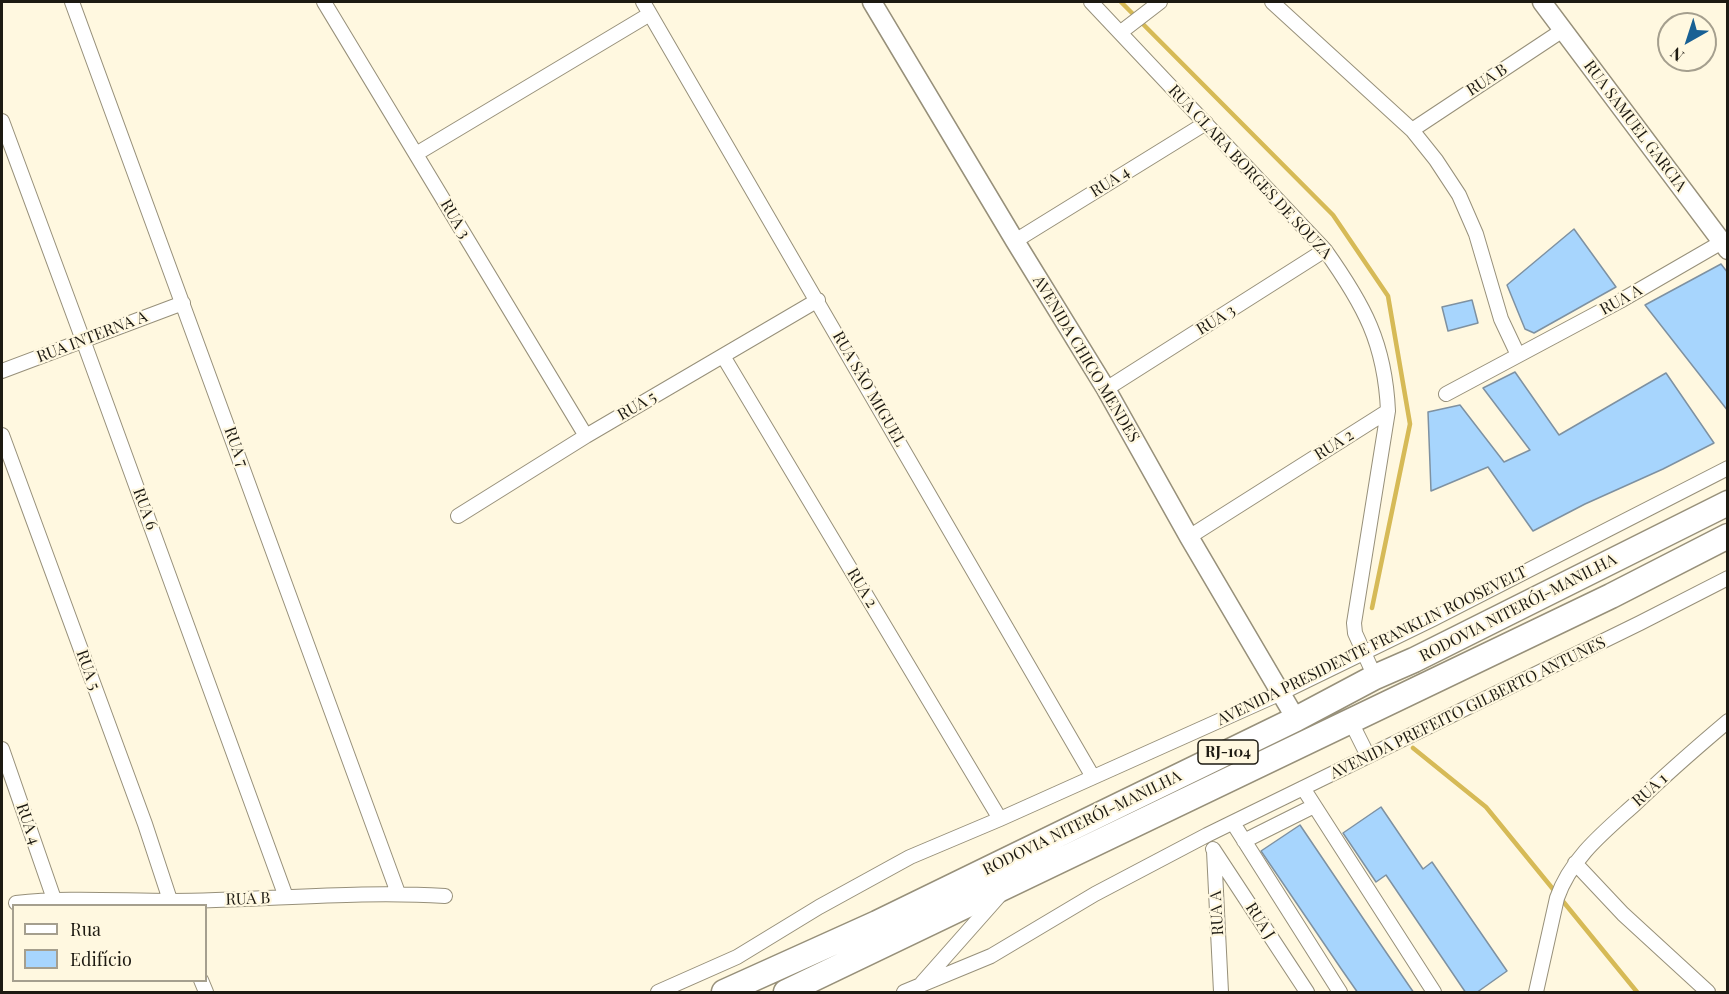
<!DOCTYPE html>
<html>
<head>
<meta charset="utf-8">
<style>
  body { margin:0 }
  #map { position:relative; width:1729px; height:994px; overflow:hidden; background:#fff8e0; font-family:"Playfair Display",serif }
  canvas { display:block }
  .frame { position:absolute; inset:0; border:3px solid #1d1a12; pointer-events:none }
  .legend { position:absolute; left:12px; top:904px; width:195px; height:78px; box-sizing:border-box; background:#fff8e0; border:2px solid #a59f8e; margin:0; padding:8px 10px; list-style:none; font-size:18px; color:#1d1a12 }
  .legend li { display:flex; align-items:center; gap:12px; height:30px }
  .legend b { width:30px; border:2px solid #a59f8e }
  .north { position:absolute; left:1657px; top:12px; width:60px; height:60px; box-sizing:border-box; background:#fff8e0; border:2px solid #a59f8e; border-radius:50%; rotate:219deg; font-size:16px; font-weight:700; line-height:24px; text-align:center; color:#1d1a12 }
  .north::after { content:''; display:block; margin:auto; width:21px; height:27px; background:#186094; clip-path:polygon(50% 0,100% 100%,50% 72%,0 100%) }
</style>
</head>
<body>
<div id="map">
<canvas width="1729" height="994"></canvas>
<div class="frame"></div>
<ul class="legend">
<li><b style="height:8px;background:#fff"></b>Rua</li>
<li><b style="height:16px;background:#a7d5fd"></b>Edifício</li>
</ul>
<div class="north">N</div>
</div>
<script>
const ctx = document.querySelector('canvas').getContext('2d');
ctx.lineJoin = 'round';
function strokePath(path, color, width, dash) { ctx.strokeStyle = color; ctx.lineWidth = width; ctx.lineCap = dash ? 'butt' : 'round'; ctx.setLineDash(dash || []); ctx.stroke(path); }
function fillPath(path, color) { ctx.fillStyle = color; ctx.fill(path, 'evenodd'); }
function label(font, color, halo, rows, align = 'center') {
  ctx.font = font + ' "Playfair Display",serif'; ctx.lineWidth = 4.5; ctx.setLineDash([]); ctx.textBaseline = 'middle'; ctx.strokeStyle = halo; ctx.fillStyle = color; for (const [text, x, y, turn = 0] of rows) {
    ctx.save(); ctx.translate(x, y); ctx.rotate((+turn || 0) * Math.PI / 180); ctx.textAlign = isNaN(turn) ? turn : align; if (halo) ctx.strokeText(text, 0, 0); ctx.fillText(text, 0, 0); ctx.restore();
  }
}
strokePath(new Path2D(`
  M1121,2L1333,215L1388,296L1410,424L1372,608
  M1413,748L1486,807L1637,992`), '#d6ba56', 4.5);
const building = new Path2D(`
  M1574,229L1616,287L1534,333L1525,329L1507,285Z
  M1721,264L1728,273V411L1645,305Z
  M1472,300L1478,323L1448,331L1442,307Z
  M1515,372L1559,435L1666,373L1714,443L1663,469L1585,504L1533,531L1488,467L1431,491L1428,412L1460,405L1504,462L1530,450L1483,388Z
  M1381,807L1423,869L1432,862L1507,971L1476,993H1466L1386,875L1376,882L1343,833Z
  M1300,825L1377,939L1414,993H1358L1342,970L1261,851Z`);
fillPath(building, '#a7d5fd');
strokePath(building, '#7e91a1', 1.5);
const street = new Path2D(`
  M72,2L398,893
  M324,2L586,436
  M643,2L1093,777
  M1091,2L1325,250C1364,305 1385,343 1388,411L1354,623L1355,633L1375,677
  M1272,2L1412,130L1436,160L1459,195L1476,234L1501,319L1518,355
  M1121,32L1160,2
  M2,121L83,340L286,897
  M1412,130L1563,30
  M416,154L650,14
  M1015,241L1206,123
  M723,356L1000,819
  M2,371L183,303
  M1106,389L1325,250
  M1446,394L1620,301L1722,242
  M2,435L145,824L172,906
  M458,516L586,436L818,300
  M1189,537L1388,411
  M1351,722L1368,756
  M2,749L54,899
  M1303,788L1434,992
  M1233,823L1340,992
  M1244,841L1314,806
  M1213,849L1307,992
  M1214,851L1221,992
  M1575,863L1623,914L1708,992
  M16,903C67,897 119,901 171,901C262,901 354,890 445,896
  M201,980L206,992
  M922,983L999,896
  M658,992L737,957L819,907L910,857L1000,819L1281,693L1433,619L1728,468
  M904,992L991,956L1095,894L1207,835L1640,623L1728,578
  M1536,992L1557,898C1571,858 1604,832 1635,804C1665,775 1696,748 1728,721`);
const secondary = new Path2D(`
  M872,2L1015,241L1106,389L1189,537L1296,719
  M1542,2L1728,250`);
const highway = new Path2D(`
  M724,992L877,923L1296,719L1375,677L1414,660L1728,503
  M786,992L1611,596L1728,536`);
strokePath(street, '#97907a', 16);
strokePath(secondary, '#97907a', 21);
strokePath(highway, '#97907a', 27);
strokePath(street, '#fff', 14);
strokePath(secondary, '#fff', 18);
strokePath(highway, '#fff', 24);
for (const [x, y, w] of [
  [1228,752,60]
]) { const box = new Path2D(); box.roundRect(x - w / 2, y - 12, w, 24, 4.5); ctx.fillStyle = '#fff8e0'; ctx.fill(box); strokePath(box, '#1d1a12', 1.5); }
label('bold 15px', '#1d1a12', null, [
  ["RJ-104",1228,752]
]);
label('16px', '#1d1a12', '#fff8e0', [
  ["RUA B",1487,80,-33],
  ["RUA SAMUEL GARCIA",1635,126,53],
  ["RUA CLARA BORGES DE SOUZA",1250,172,47],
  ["RUA 4",1110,182,-32],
  ["RUA 3",455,219,59],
  ["RUA A",1621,300,-29],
  ["RUA 3",1216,320,-32],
  ["RUA INTERNA A",92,337,-21],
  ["AVENIDA CHICO MENDES",1086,359,59],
  ["RUA SÃO MIGUEL",869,389,60],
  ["RUA 5",637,406,-30],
  ["RUA 2",1334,445,-32],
  ["RUA 7",236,447,70],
  ["RUA 6",145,509,70],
  ["RUA 2",862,588,59],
  ["RODOVIA NITERÓI-MANILHA",1518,608,-27],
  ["AVENIDA PRESIDENTE FRANKLIN ROOSEVELT",1372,646,-26],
  ["RUA 5",88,670,70],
  ["AVENIDA PREFEITO GILBERTO ANTUNES",1468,708,-26],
  ["RUA 1",1650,790,-42],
  ["RODOVIA NITERÓI-MANILHA",1082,823,-26],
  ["RUA 4",28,824,71],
  ["RUA B",248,899,-2],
  ["RUA A",1217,913,-93],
  ["RUA J",1260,921,57]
]);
</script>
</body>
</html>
